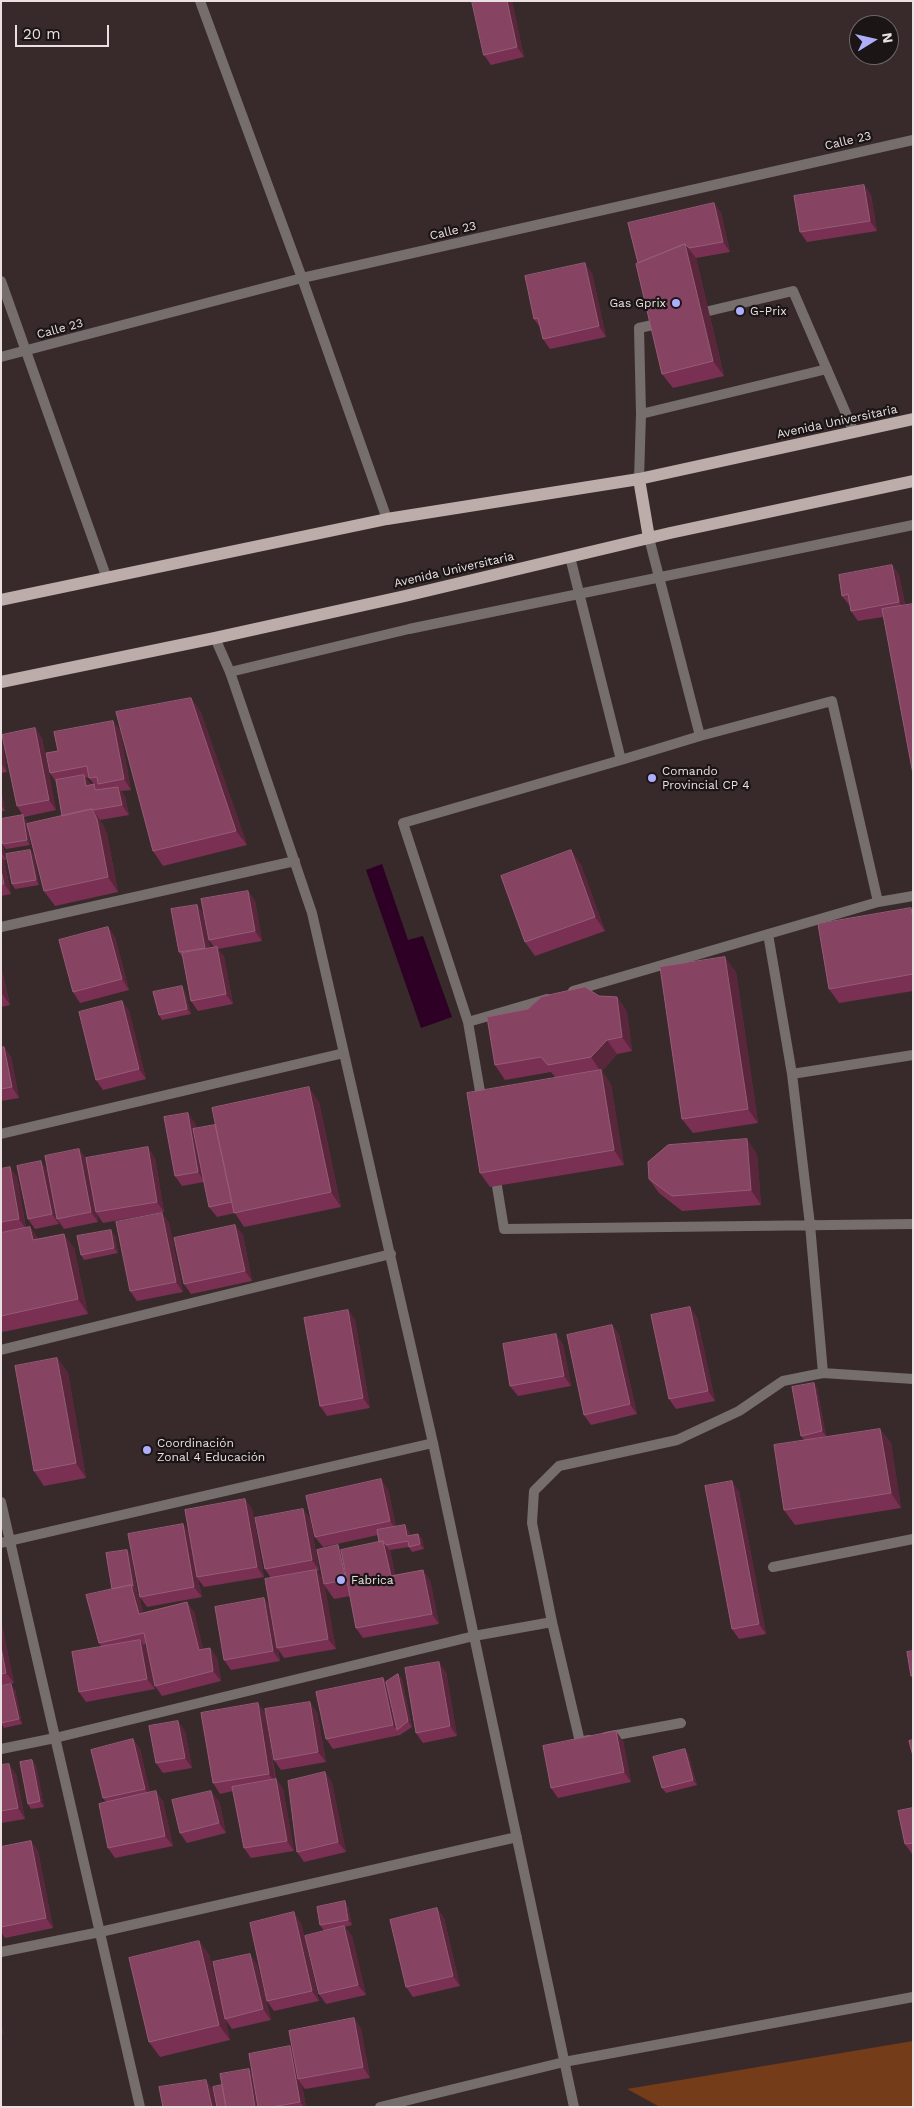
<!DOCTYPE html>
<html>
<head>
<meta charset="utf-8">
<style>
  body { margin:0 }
  #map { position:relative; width:914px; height:2108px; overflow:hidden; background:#382a2b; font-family:"Work Sans",sans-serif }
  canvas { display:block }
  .frame { position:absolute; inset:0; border:2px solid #eae0e1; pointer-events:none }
  .north { position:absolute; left:849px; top:15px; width:50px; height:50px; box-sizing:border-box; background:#1b1515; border:1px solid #6e6667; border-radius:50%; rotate:81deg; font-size:14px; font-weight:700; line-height:20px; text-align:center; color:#eae0e1 }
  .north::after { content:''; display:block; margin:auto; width:18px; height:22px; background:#adaffb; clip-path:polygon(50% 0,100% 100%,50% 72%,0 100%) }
  .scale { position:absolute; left:15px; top:25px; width:94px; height:22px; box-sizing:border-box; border:2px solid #eae0e1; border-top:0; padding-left:6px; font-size:15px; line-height:18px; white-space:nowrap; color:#eae0e1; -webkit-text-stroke:4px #1b1515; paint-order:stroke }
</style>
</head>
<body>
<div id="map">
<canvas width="914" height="2108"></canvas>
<div class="frame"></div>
<div class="north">N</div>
<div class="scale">20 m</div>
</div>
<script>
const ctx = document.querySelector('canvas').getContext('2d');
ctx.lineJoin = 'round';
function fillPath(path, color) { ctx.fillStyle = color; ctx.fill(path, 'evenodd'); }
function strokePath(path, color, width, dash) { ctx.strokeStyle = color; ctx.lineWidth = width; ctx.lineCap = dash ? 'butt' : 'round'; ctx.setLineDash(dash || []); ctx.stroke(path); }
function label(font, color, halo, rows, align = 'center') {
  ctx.font = font + ' "Work Sans",sans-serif'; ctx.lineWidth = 4.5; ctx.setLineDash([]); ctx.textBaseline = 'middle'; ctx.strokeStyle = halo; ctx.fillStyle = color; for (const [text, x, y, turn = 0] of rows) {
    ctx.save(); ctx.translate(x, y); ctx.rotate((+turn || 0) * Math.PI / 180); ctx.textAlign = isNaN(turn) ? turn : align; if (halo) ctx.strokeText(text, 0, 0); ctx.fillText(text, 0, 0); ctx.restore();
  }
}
fillPath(new Path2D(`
  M913,2041V2107H660L627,2089Z`), '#753c19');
fillPath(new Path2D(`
  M382,864L408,940L423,936L452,1017L421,1028L366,870Z`), '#2e0025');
strokePath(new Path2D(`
  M709,311L793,291L854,432
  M641,414L827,369
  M639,479L641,414L639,328L657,324
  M230,672L409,629L913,525
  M621,760L700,736
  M878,902L913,896
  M768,934L792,1074L810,1225H815
  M573,991L878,902L832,701L700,736L649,538
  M468,1022L547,999
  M792,1074L913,1055
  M482,1103L468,1022L403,823L621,760L570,557
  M495,1174L504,1229L913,1224
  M810,1225L823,1373
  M773,1567L913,1539
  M474,1636L552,1622
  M606,1737L681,1723
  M589,1740L580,1742L552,1622L532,1523L534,1491L559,1466L677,1440L739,1411L783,1381L823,1373L913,1379`), '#756e6c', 10);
strokePath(new Path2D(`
  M200,1L302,278L387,519
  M1,281L106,576
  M1,357L302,278L913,140
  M215,638L230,672L312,913L433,1443L574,2107
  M1,927L295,861
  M1,1134L344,1053
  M1,1350L391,1254
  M1,1502L140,2107
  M1,1543L433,1443
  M1,1749L55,1738L474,1636
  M1,1952L100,1932L517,1837
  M380,2107L564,2062L913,1997`), '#756e6c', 10);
strokePath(new Path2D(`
  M639,479L649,538
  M1,600L387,519L639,479L913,419
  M1,682L215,638L405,596L670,533L913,481`), '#bcadaa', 12);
fillPath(new Path2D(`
  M472,1H512L524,57L491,65L484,55Z
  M864,185L871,195L877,231L807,242L800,232Z
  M714,203L721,213L730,252L696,258L724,376L673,388L662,374L638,263Z
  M592,273L606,337L550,349L543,339L540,327L534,319Z
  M892,565L899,575L905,605L883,617L858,621L851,611L850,606L842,596Z
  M191,698L201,713L247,845L163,866L153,851Z
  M113,721L120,731L131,790L121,791L125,797L129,815L100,820L107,834L118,892L55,906L44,891L27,824L30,845L6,849L3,845L6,860H4L11,894L1,896V819L23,815L26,820L27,824L62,816L56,782L50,773L58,751ZM89,777V778L94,784L91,785L86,778Z
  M35,728L42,738L56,810L24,817L17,806Z
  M1,735L7,772L1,773Z
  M1,788L5,811H1Z
  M30,850L34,855L39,885L15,889L12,884Z
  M571,850L581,865L605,931L535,956L525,942Z
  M248,891L255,901L262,941L218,949L224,957L233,1004L198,1011L191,1001L183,958L179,952L197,905L204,915L210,948L214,947L209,940Z
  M913,911V991L839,1003L829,989Z
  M108,927L115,937L129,990L80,1003L73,992Z
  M1,966L10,1005L1,1007Z
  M736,972L758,1123L693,1133L682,1119Z
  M185,991L191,1014L162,1020L159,1015Z
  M599,996L617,997L627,1012L632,1051L617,1054L602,1071L611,1085L624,1165L490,1187L480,1173L556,1078L551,1072L505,1080L495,1065Z
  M122,1001L129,1011L146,1079L103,1090L96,1080Z
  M4,1047L11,1057L19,1098L1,1101V1048Z
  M319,1102L341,1207L244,1227L235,1213L217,1217L209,1207L204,1182L182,1186L175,1176L195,1123L196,1129Z
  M79,1149L86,1159L155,1158L164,1212L103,1223L97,1214L98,1222L64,1229L58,1220L59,1224L35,1229L28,1219L48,1171Z
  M757,1154L761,1205L682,1211L659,1193L649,1179Z
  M10,1167L17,1177L26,1228L30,1227L38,1239L74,1248L88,1314L3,1332L1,1330V1169Z
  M162,1213L169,1223L183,1292L137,1301L130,1291Z
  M235,1225L243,1235L252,1281L191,1294L184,1284Z
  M115,1235L118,1253L84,1260L81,1255Z
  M348,1310L355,1320L370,1408L327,1416L320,1406Z
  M697,1317L715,1401L676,1409L669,1399Z
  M612,1325L619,1335L637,1414L591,1425L584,1415Z
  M563,1344L571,1386L518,1396L510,1386Z
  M57,1358L68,1373L86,1478L44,1486L34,1471Z
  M814,1383L817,1388L826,1436L813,1439L880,1429L891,1443L901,1508L795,1525L784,1510L805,1441L801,1436Z
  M388,1489L396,1527L409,1531L410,1536L418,1534L422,1539L424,1549L412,1552L409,1547L390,1550L395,1575L430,1580L439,1624L363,1638L356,1628L350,1596L334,1599L324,1585L336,1649L284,1658L278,1649L280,1661L231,1670L224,1660L264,1598L270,1607L271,1578L265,1569L303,1509L310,1519L319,1570L317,1571L323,1580L341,1550L379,1542L378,1535L323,1547L315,1537Z
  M739,1491L766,1634L739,1639L732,1629Z
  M245,1499L252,1509L264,1577L204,1587L198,1579L202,1597L147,1607L140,1597L183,1524L189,1533Z
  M127,1550L131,1555L137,1592H136L139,1595L143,1613L187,1602L194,1612L203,1649L210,1648L217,1658L221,1681L162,1696L155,1686L146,1644L144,1645L147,1650L155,1689L86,1702L79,1692L102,1647L99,1643L112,1589Z
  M1,1621L14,1683L1,1685Z
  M446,1672L457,1736L423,1743L416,1733Z
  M398,1674L402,1679L412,1727L400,1735L333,1749L326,1739L383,1678L386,1682Z
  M15,1689L22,1724L4,1728L1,1723Z
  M258,1703L265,1713L276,1779L283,1789L294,1851L251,1858L244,1848L233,1791L220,1794L213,1783Z
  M317,1712L326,1762L281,1770L274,1760Z
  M185,1731L192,1768L163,1773L156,1763Z
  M133,1739L140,1749L150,1793L163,1801L173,1846L115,1858L108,1848L106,1802L103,1798Z
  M623,1741L631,1782L558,1798L551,1788Z
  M688,1754L697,1785L666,1793L662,1788Z
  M1,1765L16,1774L25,1819L1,1823Z
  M36,1765L44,1807L31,1809L28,1804Z
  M325,1772L332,1783L346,1852L304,1862L297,1852Z
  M219,1801L226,1833L187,1843L180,1833Z
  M913,1808V1854H912L905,1844Z
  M31,1841L38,1851L53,1928L5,1938L1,1932V1847Z
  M345,1901L348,1907L352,1925L345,1927L352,1936L366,1995L326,2004L319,1994L334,1929L324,1931L320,1925Z
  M437,1908L444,1918L460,1986L413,1997L406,1987Z
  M301,1923L319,2001L274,2011L267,2001Z
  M199,1941L209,1955L230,2040L160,2057L149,2042Z
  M257,1964L271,2020L232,2029L225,2019Z
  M354,2018L361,2029L370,2078L305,2089L302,2085L306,2107H217L222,2085L249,2069L253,2075L290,2046L293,2051Z`), '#793053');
fillPath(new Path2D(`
  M507,1H512L524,57L517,47Z
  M864,185L871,195L877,231L870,221Z
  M714,203L721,213L730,252L723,242Z
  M685,244L696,258L724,376L713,361Z
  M585,263L592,273L606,337L599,326Z
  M892,565L899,575L906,612L899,602Z
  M191,698L201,713L247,845L236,831Z
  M113,721L120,731L131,790L124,779Z
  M35,728L42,738L56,810L49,800Z
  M1,735L7,772L1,763Z
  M84,775L91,785L86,786Z
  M118,787L125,797L129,815L122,805Z
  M1,788L5,811L1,806Z
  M92,809L103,824L107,834L118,892L108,877Z
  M23,815L26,820L30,845L27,840Z
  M1,834L6,860L1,852Z
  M30,850L34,855L39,885L36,880Z
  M571,850L581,865L605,931L595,917Z
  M1,856L4,860L11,894L4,884L1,870Z
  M248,891L255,901L262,941L255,931Z
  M197,905L204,915L212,958L205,948Z
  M108,927L115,937L129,990L122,979Z
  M217,947L224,957L233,1004L226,994Z
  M725,957L736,972L758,1123L748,1109Z
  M1,966L10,1005L1,992Z
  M182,986L185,991L191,1014L187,1009Z
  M617,997L627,1012L632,1051L622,1037Z
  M122,1001L129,1011L146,1079L139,1069Z
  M607,1040L617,1054L602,1071L611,1085L624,1165L614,1150L601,1072L591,1057Z
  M4,1047L11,1057L19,1098L12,1087Z
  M309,1087L319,1102L341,1207L331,1192Z
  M188,1113L195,1123L205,1182L198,1172Z
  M747,1139L757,1154L761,1205L751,1190Z
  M148,1147L155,1158L164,1212L157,1202Z
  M79,1149L86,1159L96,1212L97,1214L98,1222L91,1212Z
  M41,1161L48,1171L59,1224L52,1214Z
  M10,1167L17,1177L26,1229L19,1219Z
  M162,1213L169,1223L183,1292L176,1282Z
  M235,1225L243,1235L252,1281L245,1271Z
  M30,1227L41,1242L33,1240Z
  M111,1230L115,1235L118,1253L114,1248Z
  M64,1234L74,1248L88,1314L78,1299Z
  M690,1307L697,1317L715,1401L708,1391Z
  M348,1310L355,1320L370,1408L363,1398Z
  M612,1325L619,1335L637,1414L630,1404Z
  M556,1334L563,1344L571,1386L564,1376Z
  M57,1358L68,1373L86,1478L76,1463Z
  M814,1383L817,1388L826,1436L822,1431Z
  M880,1429L891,1443L901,1508L891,1493Z
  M381,1479L388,1489L397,1531L390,1521Z
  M732,1481L739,1491L766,1634L759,1624Z
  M245,1499L252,1509L264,1577L257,1567Z
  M303,1509L310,1519L319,1570L312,1560Z
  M183,1524L190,1534L197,1577L198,1579L202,1597L194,1587Z
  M405,1525L409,1531L411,1541L407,1536Z
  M418,1534L422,1539L424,1549L420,1544Z
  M383,1541L390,1551L398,1586L391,1576Z
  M338,1545L348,1560L356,1595L346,1580Z
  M127,1550L131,1555L137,1592L133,1586Z
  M316,1570L324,1580L336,1649L328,1639Z
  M423,1570L430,1580L439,1624L432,1614Z
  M131,1585L139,1595L146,1624L139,1614Z
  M264,1598L271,1609L280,1661L273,1651Z
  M187,1602L194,1612L206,1660L199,1650Z
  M1,1621L14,1683L6,1673L1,1647Z
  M140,1640L147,1650L155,1689L147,1679Z
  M210,1648L217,1658L221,1681L213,1671Z
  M439,1662L446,1672L457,1736L450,1726Z
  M398,1674L402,1679L412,1727L408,1721Z
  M383,1678L390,1688L397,1730L393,1725Z
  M11,1684L15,1689L22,1724L19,1719Z
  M310,1702L317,1712L326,1762L318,1752Z
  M258,1703L265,1713L276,1784L269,1774Z
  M178,1721L185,1731L192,1768L185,1758Z
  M616,1731L623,1741L631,1782L624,1772Z
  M133,1739L140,1749L152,1800L145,1789Z
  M685,1749L688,1754L697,1785L693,1780Z
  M32,1760L36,1765L44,1807L40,1801Z
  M9,1764L16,1774L25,1819L18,1808Z
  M325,1772L332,1783L346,1852L338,1842Z
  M276,1779L283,1789L294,1851L287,1841Z
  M156,1791L163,1801L173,1846L165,1836Z
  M211,1791L219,1801L226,1833L219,1823Z
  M31,1841L38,1851L53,1928L46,1918Z
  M345,1901L348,1907L352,1925L348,1920Z
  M437,1908L444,1918L460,1986L453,1976Z
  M294,1912L301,1923L319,2001L312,1991Z
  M344,1926L352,1936L366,1995L358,1985Z
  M199,1941L209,1955L230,2040L219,2025Z
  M250,1954L257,1964L271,2020L263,2009Z
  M354,2018L361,2029L370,2078L363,2067Z
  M1,2023L4,2035L1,2032Z
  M290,2046L297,2056L298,2079L302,2085L306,2107H304L300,2102Z
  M249,2069L256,2079L261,2107H255Z
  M206,2080L213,2090L217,2107H212Z`), '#5a263c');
const building = new Path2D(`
  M472,1H507L517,47L484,55Z
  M864,185L870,221L800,232L794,196Z
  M714,203L723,242L689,248L685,244L638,263L628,223Z
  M685,244L713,361L662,374L636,264Z
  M585,263L599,326L543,339L538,318L534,319L525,276Z
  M892,565L899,602L851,611L848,594L842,596L839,575Z
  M913,604V774L882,609Z
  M191,698L236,831L153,851L116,712Z
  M113,721L124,779L98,784L97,777L89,778L87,766L50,773L46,753L58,751L54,732Z
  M35,728L49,800L17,806L2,735Z
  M84,775L86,786L94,784L95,790L118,787L122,805L93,810L92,809L62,816L56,780Z
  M92,809L97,819L108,877L44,891L27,824Z
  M23,815L27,840L3,844L1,837V819Z
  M30,850L36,880L12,884L6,854Z
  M571,850L595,917L525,942L501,876Z
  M1,870L4,884H1Z
  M248,891L255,931L209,940L201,899Z
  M197,905L205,948L179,952L171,909Z
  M911,908L913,918V974L829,989L818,924Z
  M108,927L122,979L73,992L59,940Z
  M217,947L226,994L191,1001L182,953Z
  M725,957L748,1109L682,1119L660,967Z
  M182,986L187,1009L159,1015L153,992Z
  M585,987L599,996L617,997L622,1037L607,1040L591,1057L548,1065L541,1057L495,1065L487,1017L528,1009L541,997Z
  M122,1001L139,1069L96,1080L79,1012Z
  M4,1047L12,1087L1,1089V1048Z
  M601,1070L614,1150L480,1173L467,1093Z
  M309,1087L331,1192L234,1213L212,1108Z
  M188,1113L198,1172L175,1176L164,1117Z
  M215,1125L232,1202L209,1207L193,1129Z
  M747,1139L751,1190L672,1196L649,1179L648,1162L668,1145Z
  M148,1147L157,1202L96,1212L86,1158Z
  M79,1149L91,1212L57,1219L45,1156Z
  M41,1161L52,1214L28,1219L17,1166Z
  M10,1167L19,1219L1,1222V1169Z
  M162,1213L176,1282L130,1291L116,1222Z
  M235,1225L245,1271L184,1284L174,1238Z
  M30,1227L33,1240L64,1234L78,1299L1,1316V1233Z
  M111,1230L114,1248L81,1255L77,1236Z
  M690,1307L708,1391L669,1399L651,1315Z
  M348,1310L363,1398L320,1406L304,1318Z
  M612,1325L630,1404L584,1415L567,1335Z
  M556,1334L564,1376L510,1386L503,1344Z
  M57,1358L76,1463L34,1471L15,1366Z
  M814,1383L822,1431L801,1436L792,1387Z
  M880,1429L891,1493L784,1510L774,1445Z
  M381,1479L390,1521L315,1537L306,1496Z
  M732,1481L759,1624L732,1629L705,1486Z
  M245,1499L257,1567L197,1577L185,1510Z
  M303,1509L312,1560L265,1569L255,1518Z
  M183,1524L194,1587L140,1597L128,1534Z
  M405,1525L407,1536L418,1534L420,1544L409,1547L408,1541L386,1545L383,1541L379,1542L377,1530Z
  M383,1541L391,1576L423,1570L432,1614L356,1628L341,1550Z
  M338,1545L346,1580L324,1584L317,1550Z
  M127,1550L133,1586L131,1585L112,1589L106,1553Z
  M316,1570L328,1639L277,1648L265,1579Z
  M131,1585L139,1614L187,1602L199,1650L210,1648L213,1671L155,1686L144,1633L99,1643L86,1595Z
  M264,1598L273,1651L224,1660L215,1607Z
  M140,1640L147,1679L79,1692L72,1652Z
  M1,1647L6,1673L1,1674Z
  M913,1651V1676H911L907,1652Z
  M439,1662L450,1726L416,1733L405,1668Z
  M398,1674L408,1721L397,1730L386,1682Z
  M383,1678L393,1725L326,1739L316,1692Z
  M11,1684L19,1719L1,1723V1686Z
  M310,1702L318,1752L274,1760L265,1709Z
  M258,1703L269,1774L213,1783L201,1713Z
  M178,1721L185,1758L156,1763L149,1726Z
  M616,1731L624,1772L551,1788L543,1746Z
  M133,1739L145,1789L103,1798L91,1750Z
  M913,1740V1756L909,1741Z
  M685,1749L693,1780L662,1788L653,1757Z
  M32,1760L40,1801L28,1804L20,1762Z
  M9,1764L18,1808L1,1811V1765Z
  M325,1772L338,1842L297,1852L288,1781Z
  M276,1779L287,1841L244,1848L232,1787Z
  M156,1791L165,1836L108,1848L99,1804Z
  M211,1791L219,1823L180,1833L172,1800Z
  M913,1808V1843L905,1844L898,1811Z
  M31,1841L46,1918L1,1927V1847Z
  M345,1901L348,1920L320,1925L317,1907Z
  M437,1908L453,1976L406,1987L390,1920Z
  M294,1912L312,1991L267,2001L250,1923Z
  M344,1926L358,1985L319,1994L305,1936Z
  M199,1941L219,2025L149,2042L129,1958Z
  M250,1954L263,2009L225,2019L213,1962Z
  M354,2018L363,2067L298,2079L289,2031Z
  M290,2046L300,2102L272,2107H258L249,2054Z
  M249,2069L255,2107H226L220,2074Z
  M206,2080L212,2107H163L159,2087Z
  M222,2085L226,2107H217L213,2087Z`);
fillPath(building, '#864362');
strokePath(building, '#955c76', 1);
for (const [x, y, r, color] of [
  [676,303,5,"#adaffb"],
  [740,311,5,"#adaffb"],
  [652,778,5,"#adaffb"],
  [147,1450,5,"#adaffb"],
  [341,1580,5,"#adaffb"]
]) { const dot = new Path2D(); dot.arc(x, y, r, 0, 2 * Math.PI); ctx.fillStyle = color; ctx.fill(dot); strokePath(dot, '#1b1515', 2); }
label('12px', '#eae0e1', '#1b1515', [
  ["Calle 23",848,141,-13],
  ["Calle 23",453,231,-13],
  ["Calle 23",60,329,-15],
  ["Avenida Universitaria",837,422,-12],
  ["Avenida Universitaria",454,570,-13]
]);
label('12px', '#eae0e1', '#1b1515', [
  ["Gas Gprix",666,303,"right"],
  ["G-Prix",750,311],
  ["Comando",662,771],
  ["Provincial CP 4",662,785],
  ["Coordinación",157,1443],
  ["Zonal 4 Educación",157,1457],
  ["Fabrica",351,1580]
], 'left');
</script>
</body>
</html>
